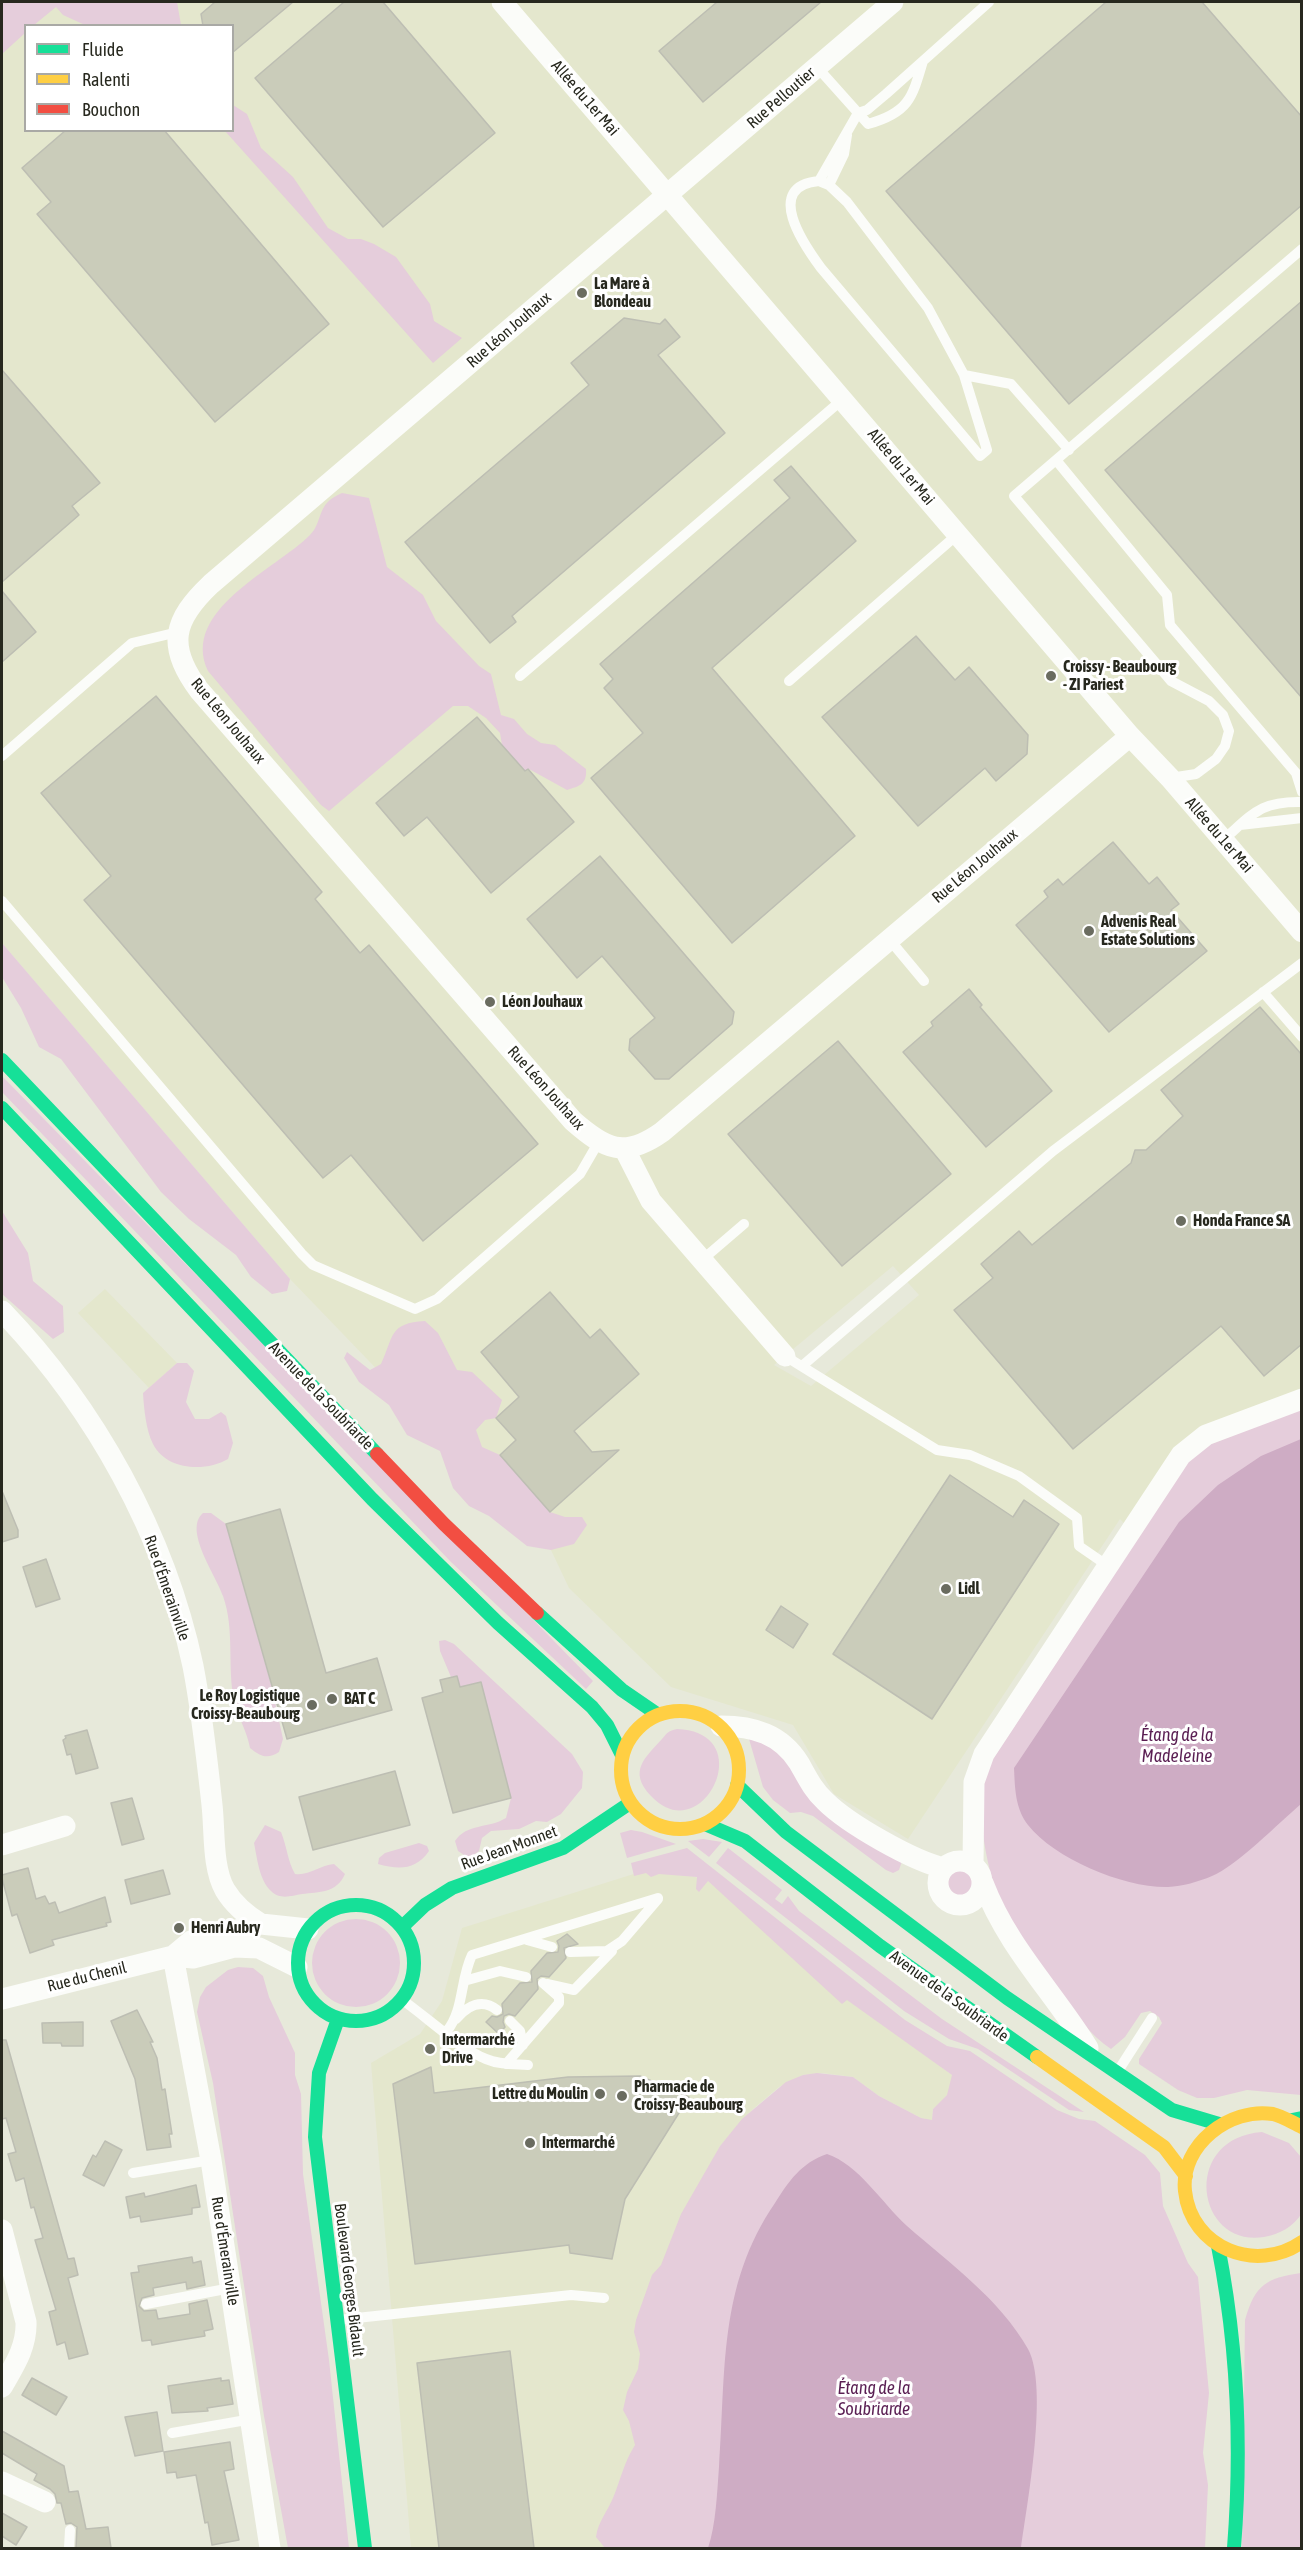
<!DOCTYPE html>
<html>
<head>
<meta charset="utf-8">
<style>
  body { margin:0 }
  #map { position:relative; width:1303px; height:2550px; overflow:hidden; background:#e7e9da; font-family:"Asap Condensed",sans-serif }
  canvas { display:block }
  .frame { position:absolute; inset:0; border:3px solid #27281e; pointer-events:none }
  .legend { position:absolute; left:24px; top:24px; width:210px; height:108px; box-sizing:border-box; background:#fff; border:2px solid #a9a9a5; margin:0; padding:8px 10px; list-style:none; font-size:18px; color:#27281e }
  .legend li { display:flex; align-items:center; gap:12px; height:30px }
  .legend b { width:30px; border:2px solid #a9a9a5 }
</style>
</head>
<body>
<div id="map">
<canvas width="1303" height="2550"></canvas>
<div class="frame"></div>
<ul class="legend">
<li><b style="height:8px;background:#16e098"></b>Fluide</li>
<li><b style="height:8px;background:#ffcf43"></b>Ralenti</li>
<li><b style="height:8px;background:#f24e42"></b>Bouchon</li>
</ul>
</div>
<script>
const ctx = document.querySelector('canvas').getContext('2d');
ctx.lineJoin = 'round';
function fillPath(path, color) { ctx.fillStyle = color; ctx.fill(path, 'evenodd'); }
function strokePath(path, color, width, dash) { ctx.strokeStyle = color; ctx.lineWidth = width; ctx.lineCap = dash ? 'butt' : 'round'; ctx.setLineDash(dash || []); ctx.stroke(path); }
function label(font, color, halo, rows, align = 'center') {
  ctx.font = font + ' "Asap Condensed",sans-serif'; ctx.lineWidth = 6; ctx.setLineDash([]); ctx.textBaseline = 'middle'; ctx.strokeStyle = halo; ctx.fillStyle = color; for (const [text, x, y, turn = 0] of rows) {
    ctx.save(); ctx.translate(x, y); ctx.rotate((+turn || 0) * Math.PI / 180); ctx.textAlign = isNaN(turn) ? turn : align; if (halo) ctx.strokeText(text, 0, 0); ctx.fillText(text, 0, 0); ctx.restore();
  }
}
fillPath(new Path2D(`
  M2,2H1301V1419L1144,1545L1120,1519L908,1839L834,1794L793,1725L671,1687L569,1588L551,1550L290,1279L2,943ZM26,26H232V130H26ZM893,1266L919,1295L811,1386L774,1365Z
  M105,1289L177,1363L149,1388L78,1313Z
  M659,1866L708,1881L952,2075L955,2084L941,2103L933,2109L932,2121L921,2118L879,2096L853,2077L823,2073L803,2075L779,2087L753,2109L720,2146L714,2159L636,2548H411L371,2063L420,2034L442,2001L462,1928Z`), '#e4e7cd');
fillPath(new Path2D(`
  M2,2H177L181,25H85L63,15L56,7L34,25L26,26L25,33L2,54Z
  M233,105L247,114L261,148L293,177L328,228L348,239H361L374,244L396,257L430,304L434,321L462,338L433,363L225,131L232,130Z
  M342,493L369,498L387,567L423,595L436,621L479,666L491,674L501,715L514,719L527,734L541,743L555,745L586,769C587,784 580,786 567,790L529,769L525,771L502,745L500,733L486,718L468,706H453L329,811L321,805L208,671C180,610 275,570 310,535C324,521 315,504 342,493Z
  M2,943L290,1279L287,1291L272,1294L251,1277L236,1255L189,1219L161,1192L61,1059L39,1047L21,1008L2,977Z
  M2,1076L593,1681L586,1689L451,1562L2,1092Z
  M2,1211L28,1253L33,1281L63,1306L64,1332L53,1339L2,1294Z
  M425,1321L438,1333L457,1370L472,1372L502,1400L496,1418L485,1420L476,1430L482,1447L500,1455L550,1512L565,1517H582L587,1525L574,1544L551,1550L527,1546L489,1516L469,1506L453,1488L440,1451L407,1435L389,1405L359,1382L344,1358L347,1352L370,1370L381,1364C394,1336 389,1323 425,1321Z
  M177,1363H187L194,1371L186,1402L195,1419H209L221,1412L226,1416L233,1443L228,1459C206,1472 167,1471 153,1444C146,1430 144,1409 143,1393Z
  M1301,1409V2095L1247,2090L1214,2098H1197L1178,2090L1139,2064V2059L1162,2023L1159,2017L1150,2011L1141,2013L1125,2037L1111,2049C1090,2035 1076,2015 1061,1996C1050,1982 1036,1968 1026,1953C994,1905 969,1821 989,1765L1189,1460L1206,1446Z
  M203,1513H211L226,1524L272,1688L283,1739L279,1752C267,1760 260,1756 250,1748C247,1731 238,1717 234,1701C227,1666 235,1630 223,1596C216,1575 183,1530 203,1513Z
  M445,1640L454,1644L572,1754L583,1772L582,1788L561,1814L547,1822L536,1821L519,1829L491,1831L482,1838L479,1851L469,1858L458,1851L455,1841C467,1823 488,1829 506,1818L511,1798L481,1682L460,1687L457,1676L451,1677L440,1651L439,1641Z
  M677,1729C761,1732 702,1851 651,1796C627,1771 646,1757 662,1739C668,1732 668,1731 677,1729Z
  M749,1739L763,1740L903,1858L899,1870L893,1873L886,1870L813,1816L801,1812L790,1813L773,1800L763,1787Z
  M265,1825L281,1832C287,1847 288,1862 295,1874C309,1876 320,1865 334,1864L345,1874C337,1893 319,1892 302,1894C291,1896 280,1900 271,1891C259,1880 257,1857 254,1843Z
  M631,1830L642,1832L676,1844L627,1858L620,1833Z
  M703,1839L722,1842L709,1857L688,1841Z
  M419,1843L427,1846L429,1851C416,1870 399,1870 378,1864L379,1858L385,1853Z
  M687,1848L905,2020L947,2046L970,2051L1057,2110L1079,2119L1095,2121L1145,2155L1160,2173L1163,2206L1188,2263L1198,2277L1209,2393L1203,2453L1208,2485L1205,2548H605L596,2537C598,2522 607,2512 613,2498C621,2479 624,2462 635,2445L629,2421L623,2410L627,2392L638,2369L640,2354L634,2332L636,2320L652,2275L661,2265L681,2214L720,2146L742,2119L786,2082L803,2075L817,2073L853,2077L879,2096L921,2118L932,2120L933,2109L947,2095L952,2075L847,2000L842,2004L708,1881L699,1892L696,1889L697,1877L659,1874L651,1877L646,1873L634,1876L631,1863Z
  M728,1848L782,1890L775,1899L782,1904L788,1896L799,1911L942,2019L1084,2112L1069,2110L978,2049L949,2039L904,2011L716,1863Z
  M948 1884a14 14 0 1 1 28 0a14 14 0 1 1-28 0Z
  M312 1963a44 44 0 1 1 88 0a44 44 0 1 1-88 0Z
  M238,1967L253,1968L263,1976L269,1997L295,2053V2075L301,2094L303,2174L329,2360L349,2548H288L264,2416L213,2083L197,2012L200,1997L206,1987L228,1970Z
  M1262,2132L1289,2143L1301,2157L1302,2213C1293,2227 1280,2234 1264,2237C1196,2248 1180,2138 1262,2132Z
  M1301,2273V2548H1242L1245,2320C1255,2285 1266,2278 1301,2273Z`), '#e5cddb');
fillPath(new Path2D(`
  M1301,1439V1804C1281,1821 1234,1868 1212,1876C1198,1882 1183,1886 1168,1887C1124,1888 1055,1859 1028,1825C1015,1808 1015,1788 1014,1768L1179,1522L1218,1485L1261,1456Z
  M827,2154C858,2164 882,2203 907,2226C949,2263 1000,2299 1028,2349C1049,2387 1027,2504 1021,2548H708C716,2524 717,2493 719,2467C726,2372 718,2286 775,2203C789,2181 801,2163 827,2154Z`), '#ceacc4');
const building = new Path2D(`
  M215,2H293L232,53V26H203L201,14Z
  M344,2H383L495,133L383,227L255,78Z
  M717,2H821L703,102L659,51Z
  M1106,2H1202L1302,117V205L1069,404L886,191Z
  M66,130H164L329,324L215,422L37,214L51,202L22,168Z
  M1302,301V698L1105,470Z
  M624,318L660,324L665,319L680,337L658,355L725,433L512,616L516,622L490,643L405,542L589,385L571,363Z
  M2,370L100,483L72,506L79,515L2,582Z
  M791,466L856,541L712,668L855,836L732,943L591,778L643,733L604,688L613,679L600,664L790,498L774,480Z
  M2,591L36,632L2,662Z
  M916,636L955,680L969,667L1028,735L1027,754L996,781L985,768L918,826L822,717Z
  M156,696L322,892L315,899L360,953L369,945L538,1144L423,1241L351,1155L323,1178L84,900L111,876L41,793Z
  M477,717L525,771L528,769L574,822L491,893L427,817L404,836L376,803Z
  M1113,842L1149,884L1157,877L1179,904L1171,910L1207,951L1109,1032L1016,925L1048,897L1044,891L1058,879L1063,885Z
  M600,856L734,1012L732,1024L669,1079H655L629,1050L630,1039L655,1018L602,956L577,978L527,919Z
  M969,989L982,1005L980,1007L1052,1091L986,1147L903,1052L933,1026L931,1022Z
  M1260,1007L1302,1055V1344L1264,1376L1221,1326L1073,1449L954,1310L993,1278L981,1264L1019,1231L1032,1245L1131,1163L1135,1150H1146L1183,1116L1161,1090Z
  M838,1041L951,1174L842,1266L728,1134Z
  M550,1292L590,1338L600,1329L639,1374L574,1431L592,1452L619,1450L550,1512L500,1455L516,1440L496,1418L519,1397L481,1352Z
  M950,1475L1013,1517L1024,1500L1059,1524L932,1719L833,1654Z
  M2,1491L18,1530V1537L2,1542Z
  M280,1509L326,1673L377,1658L392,1710L287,1739L226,1524Z
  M46,1559L60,1599L36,1607L23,1567Z
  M781,1606L808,1624L793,1648L766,1630Z
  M457,1676L460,1687L481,1682L511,1798L453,1813L422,1698L443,1692L440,1680Z
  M87,1730L98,1768L76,1774L71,1754L67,1755L63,1740L66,1738L65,1736Z
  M395,1771L410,1825L313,1850L299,1797Z
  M132,1798L144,1839L122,1845L111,1803Z
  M28,1868L36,1899L45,1896L49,1904L55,1902L59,1913L105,1897L111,1922L106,1923L107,1926L52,1940L54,1945L30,1953L17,1914L12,1916L2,1878V1875Z
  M163,1870L170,1894L131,1904L125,1880Z
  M567,1934L578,1944L564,1948L566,1958L549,1977L541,1976L537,1979L538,1989L515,2016L509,2014L504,2016L503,2022L505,2027L499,2034L486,2022L492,2016L497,2017L503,2014L502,2004L520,1983L532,1982L531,1971L547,1953L558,1952L559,1946L557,1941Z
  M137,2010L153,2042H150L157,2058L162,2090L165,2089L172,2134H169L171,2147L147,2150L135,2079L111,2021Z
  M83,2022V2046H62L61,2043H43L42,2023Z
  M2,2040H6L68,2259L74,2258L78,2275L68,2278L88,2354L69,2359L65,2342L57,2345L49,2312L56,2310L35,2240L43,2238L34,2207L31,2208L24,2178L16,2181L8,2154L16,2152L6,2118L2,2119Z
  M431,2067L434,2093L568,2077L640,2076L689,2097L625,2199L612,2259L570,2253L569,2245L415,2264L393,2084Z
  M105,2141L122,2150L104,2186L83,2175L93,2155L96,2157Z
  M196,2185L200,2207L192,2208V2214L141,2222L140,2216L130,2218L126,2197L144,2193L145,2197Z
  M192,2257L193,2263L201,2261L205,2285L187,2289L186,2282L153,2288L154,2295L142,2298L139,2306L144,2311L156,2310L158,2319L190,2314L189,2304L207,2300L213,2329L204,2331L205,2336L174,2341L152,2345L151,2340L142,2341L131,2273L139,2272L138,2266Z
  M510,2351L534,2548H439L417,2363Z
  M32,2378L67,2397L56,2415L22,2395Z
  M221,2378V2381L229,2380L233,2404L207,2408L208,2411L172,2413L168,2386Z
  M157,2412L163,2451L135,2456L125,2417Z
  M2,2431L64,2466L69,2492L78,2491L86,2529L108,2527L111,2548H76L77,2527L71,2523L66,2524L61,2503H57L55,2494L50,2489L34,2480L37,2474L2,2453Z
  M230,2442L234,2469L224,2471L239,2540L212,2545L208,2522L205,2523L196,2475L177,2478L176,2472L167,2473L164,2452Z
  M2,2513L27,2527L16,2545L2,2536Z`);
fillPath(building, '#caccba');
strokePath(building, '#bdbeb3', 1.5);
strokePath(new Path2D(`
  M817,67L868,124C908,113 912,99 923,61
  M819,181L829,185L847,202L928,308L964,375L987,450L980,456L821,268C804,245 763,186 819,181Z
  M819,181L858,113L867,110L886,94L989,2
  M829,185L844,154L847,135
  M964,375L1011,384L1069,450
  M1056,460L1167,595L1170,625L1296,773L1302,792
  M520,676L843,399
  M789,681L958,534
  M2,756L132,643L178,632
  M1170,778L1196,774L1216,759L1225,746L1229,731L1223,715L1209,701L1171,681L1014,496L1302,249
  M1240,825L1302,818
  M1223,840C1253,814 1260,801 1302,802
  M2,901L302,1254L313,1265L415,1309L437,1299L580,1174L598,1143
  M889,939L924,981
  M1263,992L1302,1037
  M702,1260L744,1224
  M785,1356L937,1450L970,1455L1019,1476L1077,1518L1079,1546L1108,1566
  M802,1366L1053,1151L1302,963
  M527,1940L552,1947
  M570,1952L607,1951L622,1941L658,1899
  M464,1981L500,1971L526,1977
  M547,1984L574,1990L612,1951
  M401,1999C427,2017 459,2048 486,2059C500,2065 514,2064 528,2065
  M456,2019C467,2006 482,1998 497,2010
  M510,2021L520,2031L523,2045
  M447,2031C464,2010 460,1980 472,1955L658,1898
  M506,2064L559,2003V1997L543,1983
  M1118,2071L1152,2018
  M133,2173L211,2160
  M146,2304L231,2288
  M338,2320L571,2295L604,2298
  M172,2433L252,2419
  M69,2548L70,2530`), '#fbfcf9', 10);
strokePath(new Path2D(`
  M502,2L1130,736L1170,778L1302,932
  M893,2L211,584C173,620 166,646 199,690L573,1121C605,1149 624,1159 662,1132L1130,736
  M624,1148L651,1201L785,1356
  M2,1311C95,1408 165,1534 193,1666C202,1712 207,1759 212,1805C215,1831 212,1867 225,1890C234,1905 246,1915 261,1924
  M721,1726C753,1726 781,1734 799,1763C807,1777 813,1790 825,1801C848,1824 913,1861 944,1868
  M2,1845L65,1826
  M938 1883a22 22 0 1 1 44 0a22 22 0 1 1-44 0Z
  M973,1865L974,1782L984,1754L1181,1455L1206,1435L1302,1399
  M983,1883C1008,1948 1052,1990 1088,2048
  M173,1956L211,2160L270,2548
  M173,1956L191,1941L261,1924L308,1929
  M2,1999L173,1956L193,1958L234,1947L259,1948L297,1967
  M2,2230L26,2322C27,2347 14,2366 2,2387
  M2,2482L45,2502`), '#fbfcf9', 21);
strokePath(new Path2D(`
  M2,1060L377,1454
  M2,1108L372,1499L498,1623L592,1707L607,1725L622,1755
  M537,1613L622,1690L657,1714
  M737,1785L786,1832L1007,1998L1172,2110L1219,2124
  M705,1824L745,1841L880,1946L1037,2057
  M298 1963a58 58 0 1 1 116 0a58 58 0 1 1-116 0Z
  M402,1927L425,1905L452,1888L563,1848L630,1803
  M338,2019L319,2073L315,2137L365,2548
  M1292,2120L1302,2118
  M1218,2246C1238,2347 1242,2446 1234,2548`), '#16e098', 14);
strokePath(new Path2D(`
  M621 1770a59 59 0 1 1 118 0a59 59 0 1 1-118 0Z
  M1037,2057L1164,2147L1186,2176
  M1302,2127C1293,2123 1282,2116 1273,2114C1230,2107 1180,2145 1185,2191C1191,2248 1256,2274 1302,2242`), '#ffcf43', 14);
strokePath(new Path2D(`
  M377,1454L444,1524L537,1613`), '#f24e42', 14);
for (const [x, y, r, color] of [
  [582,293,6,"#6a6c60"],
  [1051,676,6,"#6a6c60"],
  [1089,931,6,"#6a6c60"],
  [490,1002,6,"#6a6c60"],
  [1181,1221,6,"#6a6c60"],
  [946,1589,6,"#6a6c60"],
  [332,1699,6,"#6a6c60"],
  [312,1705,6,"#6a6c60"],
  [179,1928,6,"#6a6c60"],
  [430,2049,6,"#6a6c60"],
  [600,2094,6,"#6a6c60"],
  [622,2096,6,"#6a6c60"],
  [530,2143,6,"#6a6c60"]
]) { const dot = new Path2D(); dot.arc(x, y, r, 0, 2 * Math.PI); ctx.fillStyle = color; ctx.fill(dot); strokePath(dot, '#fff', 2); }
label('16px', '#27281e', '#fff', [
  ["Allée du 1er Mai",585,98,49],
  ["Rue Pelloutier",781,98,-41],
  ["Rue Léon Jouhaux",509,330,-41],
  ["Allée du 1er Mai",901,467,50],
  ["Rue Léon Jouhaux",228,721,50],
  ["Allée du 1er Mai",1219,835,49],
  ["Rue Léon Jouhaux",975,866,-40],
  ["Rue Léon Jouhaux",546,1088,48],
  ["Avenue de la Soubriarde",321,1396,46],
  ["Rue d'Émerainville",167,1588,71],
  ["Rue Jean Monnet",509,1848,-20],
  ["Rue du Chenil",87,1977,-14],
  ["Avenue de la Soubriarde",949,1996,36],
  ["Rue d'Émerainville",225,2251,81],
  ["Boulevard Georges Bidault",349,2280,83]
]);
label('bold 16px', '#27281e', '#fff', [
  ["La Mare à",594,284],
  ["Blondeau",594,302],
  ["Croissy - Beaubourg",1063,667],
  ["- ZI Pariest",1063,685],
  ["Advenis Real",1101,922],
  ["Estate Solutions",1101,940],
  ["Léon Jouhaux",502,1002],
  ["Honda France SA",1193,1221],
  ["Lidl",958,1589],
  ["Le Roy Logistique",300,1696,"right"],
  ["Croissy-Beaubourg",300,1714,"right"],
  ["BAT C",344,1699],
  ["Henri Aubry",191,1928],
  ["Intermarché",442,2040],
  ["Drive",442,2058],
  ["Pharmacie de",634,2087],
  ["Croissy-Beaubourg",634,2105],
  ["Lettre du Moulin",588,2094,"right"],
  ["Intermarché",542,2143]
], 'left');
label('italic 18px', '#5a1f53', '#fff', [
  ["Étang de la",1177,1735],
  ["Madeleine",1177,1756],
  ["Étang de la",874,2388],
  ["Soubriarde",874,2409]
]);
</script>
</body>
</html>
